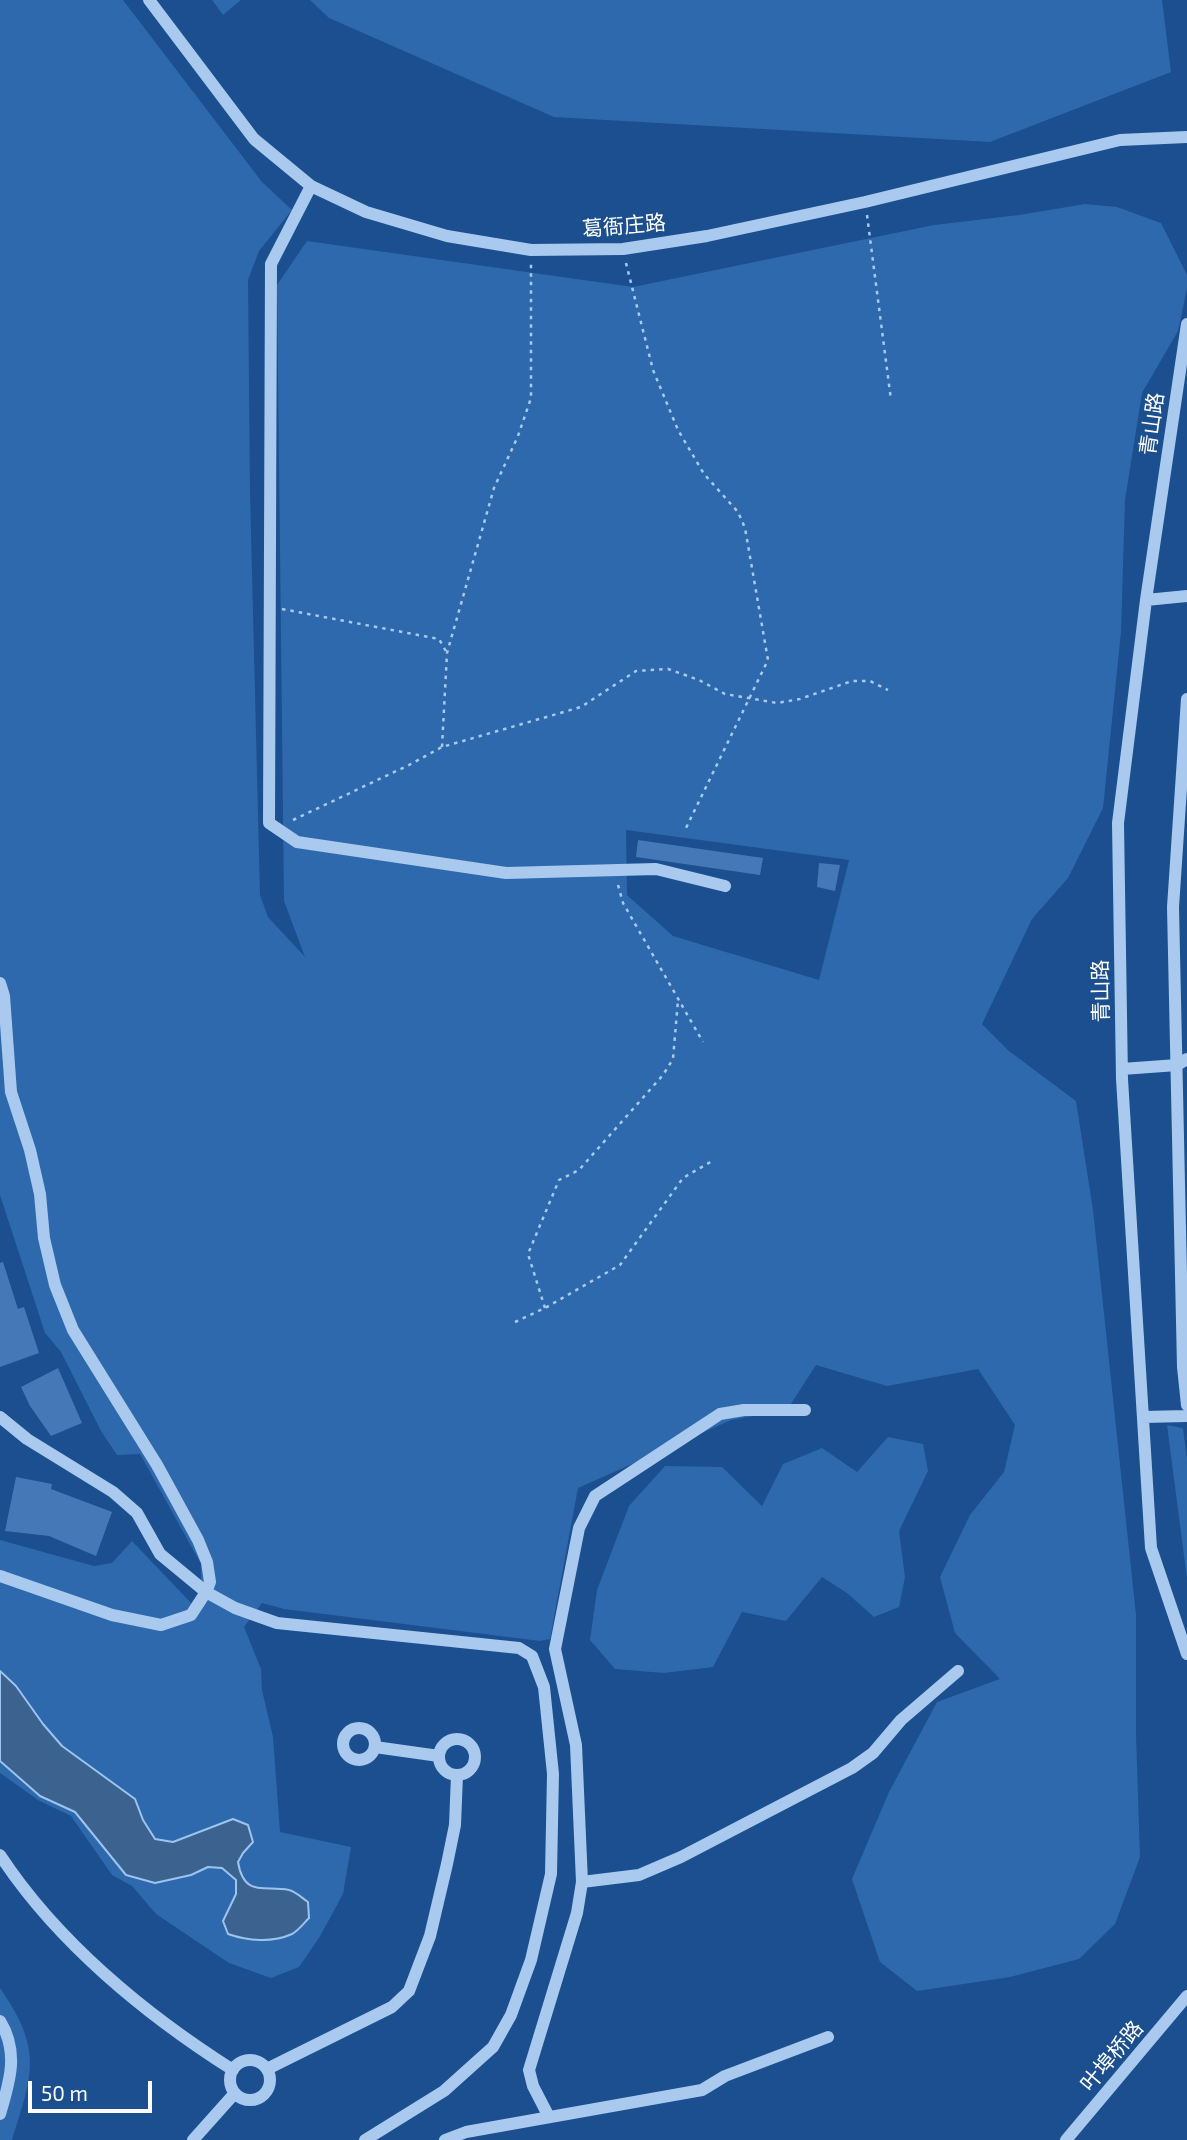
<!DOCTYPE html>
<html>
<head>
<meta charset="utf-8">
<style>
  body { margin:0 }
  #map { position:relative; width:1187px; height:2140px; overflow:hidden; background:#1b4f8f; font-family:"Exo 2",sans-serif }
  canvas { display:block }
  .scale { position:absolute; left:28px; top:2081px; width:124px; height:32px; box-sizing:border-box; border:4px solid #fff; border-top:0; padding-left:9px; font-size:21px; line-height:24px; white-space:nowrap; color:#fff; -webkit-text-stroke:5px #1b4f8f; paint-order:stroke }
</style>
</head>
<body>
<div id="map">
<canvas width="1187" height="2140"></canvas>
<div class="scale">50 m</div>
</div>
<script>
const ctx = document.querySelector('canvas').getContext('2d');
ctx.lineJoin = 'round';
function fillPath(path, color) { ctx.fillStyle = color; ctx.fill(path, 'evenodd'); }
function strokePath(path, color, width, dash) { ctx.strokeStyle = color; ctx.lineWidth = width; ctx.lineCap = dash ? 'butt' : 'round'; ctx.setLineDash(dash || []); ctx.stroke(path); }
function label(font, color, halo, rows, align = 'center') {
  ctx.font = font + ' "Exo 2","Noto Sans SC",sans-serif'; ctx.lineWidth = 5; ctx.setLineDash([]); ctx.textBaseline = 'middle'; ctx.strokeStyle = halo; ctx.fillStyle = color; for (const [text, x, y, turn = 0] of rows) {
    ctx.save(); ctx.translate(x, y); ctx.rotate((+turn || 0) * Math.PI / 180); ctx.textAlign = isNaN(turn) ? turn : align; if (halo) ctx.strokeText(text, 0, 0); ctx.fillText(text, 0, 0); ctx.restore();
  }
}
fillPath(new Path2D(`
  M0,0H123L262,182L292,210L259,251L248,280L250,492L260,895L268,917L305,957L284,901L277,285L307,241L633,287L934,225L1019,215L1085,204L1117,207L1161,223L1187,275V289L1178,331L1142,393L1125,500L1121,632L1103,808L1068,878L1032,919L982,1024L1009,1051L1076,1101L1093,1210L1136,1615V1734L1140,1857L1115,1924L1079,1959L1010,1977L917,1991L880,1962L852,1879L889,1792L937,1702L1000,1679L955,1633L940,1577L970,1515L1004,1472L1015,1425L978,1369L887,1386L816,1365L787,1410L731,1420L578,1488L550,1639L540,1641L284,1609L262,1603L244,1627L261,1669L262,1690L273,1737L280,1832L351,1847L343,1894L319,1938L299,1967L271,1978L229,1963L156,1914L132,1886L112,1875L71,1816L38,1800L0,1773V1540L94,1566L112,1563L132,1541L192,1604L201,1601V1564L140,1454L117,1455L101,1431L61,1352L45,1333L0,1195ZM626,830L849,860L819,980L673,936L627,895Z
  M212,0H241L223,15Z
  M310,0H1162L1171,72L990,142L554,117L329,18Z
  M1167,1425L1183,1428L1187,1460V1579Z
  M888,1437L923,1444L928,1471L899,1531L905,1577L899,1607L874,1617L847,1593L822,1577L786,1621L742,1612L713,1667L664,1673L615,1669L590,1640L597,1590L629,1506L665,1466L722,1467L762,1506L783,1464L822,1448L857,1472Z
  M0,1988C43,2050 33,2073 12,2140H0Z`), '#2e69ad');
const water = new Path2D(`
  M0,1671L16,1686L43,1724L62,1746L135,1799L143,1820L155,1839L173,1842L233,1819L248,1825L253,1842L243,1853L238,1862C244,1898 265,1885 289,1890C295,1891 302,1898 308,1902L309,1918C304,1923 298,1931 292,1934C272,1943 248,1941 228,1934L223,1921L236,1894V1880L222,1868L208,1867L191,1875L155,1883L126,1875L75,1812L40,1796L0,1761Z`);
fillPath(water, '#3c6290');
strokePath(water, '#9cc4f0', 2);
fillPath(new Path2D(`
  M638,840L763,858L760,875L636,857Z
  M819,863L840,865L835,891L817,887Z
  M3,1262L18,1309L24,1307L39,1353L0,1367V1263Z
  M58,1368L82,1423L51,1436L30,1406L21,1387Z
  M16,1477L52,1484L51,1489L112,1512L96,1556L49,1536L5,1531Z`), '#4478b7');
strokePath(new Path2D(`
  M867,215L891,400
  M626,263L653,370L678,430L704,474L738,512L745,528L768,660L686,828
  M282,609L439,639L447,653
  M442,747L447,653L494,488L518,436L531,398V264
  M293,820L409,765L442,747L581,707L636,671L668,669L699,680L725,694L777,703L800,699L852,681H870L888,690
  M618,885L623,903L703,1042
  M545,1308L528,1254L559,1180L579,1170L663,1075L673,1059L678,1000
  M515,1322L545,1308L620,1265L683,1178L712,1161`), '#a9c9ee', 2.5, [3.5, 5]);
strokePath(new Path2D(`
  M149,0L254,139L311,186L366,212L447,236L531,250L623,249L707,236L865,202L1120,140L1187,137
  M311,186L271,264L269,823L297,842L506,873L656,869L725,886
  M1187,324L1146,600L1118,823L1122,1079L1151,1548L1187,1654
  M1146,600L1187,596
  M1187,699L1173,907L1183,1367L1187,1405
  M0,983L4,996L11,1092L30,1150L40,1194L44,1238L55,1285L73,1330L157,1465L198,1540L207,1562L210,1582L206,1592L191,1615L161,1625L112,1615L0,1576
  M1122,1069L1177,1065L1187,1059
  M0,1417L27,1439L113,1492L137,1513L160,1554L206,1592L235,1608L277,1623L519,1648L532,1656L544,1687L553,1774L551,1874L531,1960L511,2015L493,2047L444,2091L365,2140
  M1143,1417L1187,1416
  M343 1744a16 16 0 1 1 32 0a16 16 0 1 1-32 0Z
  M439 1757a18 18 0 1 1 36 0a18 18 0 1 1-36 0Z
  M375,1747L439,1756
  M0,1855C57,1942 146,2015 233,2070
  M582,1882L639,1875L681,1857L852,1768L873,1753L901,1720L958,1671
  M0,2021C19,2052 10,2081 0,2114
  M230 2080a20 20 0 1 1 40 0a20 20 0 1 1-40 0Z
  M267,2069L392,2007L409,1991L430,1936L447,1864L455,1825L457,1775
  M549,2117L533,2086L529,2070L577,1913L582,1882L576,1745L555,1649L579,1528L595,1496L720,1414L744,1410H805
  M193,2140L235,2093
  M445,2140L466,2132L702,2090L725,2076L828,2037
  M1066,2140L1187,1996`), '#a9c9ee', 12);
label('21px', '#fff', '#1b4f8f', [
  ["葛衙庄路",624,226,-5],
  ["青山路",1152,424,-82],
  ["青山路",1101,991,-91],
  ["叶埠桥路",1112,2056,-50]
]);
</script>
</body>
</html>
